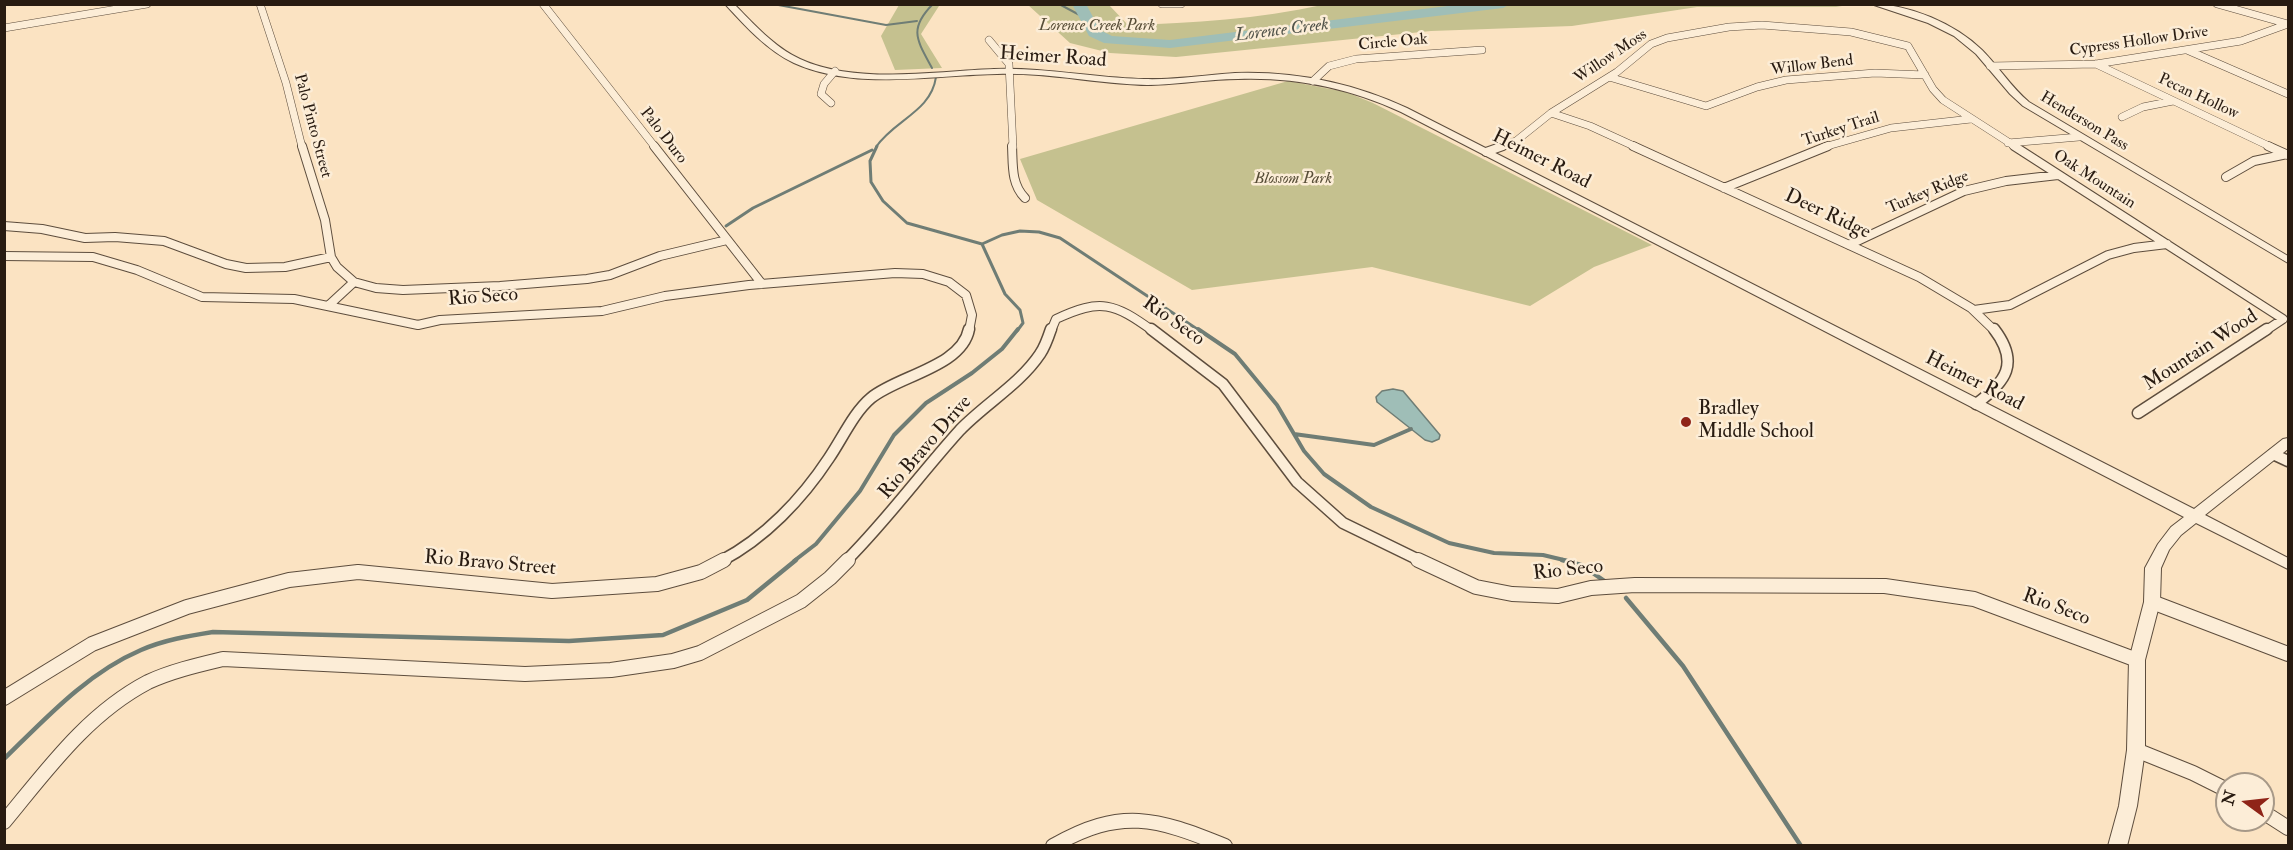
<!DOCTYPE html>
<html>
<head>
<meta charset="utf-8">
<style>
  body { margin:0 }
  #map { position:relative; width:2293px; height:850px; overflow:hidden; background:#fbe3c2; font-family:"IM FELL Double Pica",serif }
  canvas { display:block }
  .frame { position:absolute; inset:0; border:6px solid #281b11; pointer-events:none }
  .north { position:absolute; left:2215px; top:772px; width:60px; height:60px; box-sizing:border-box; background:#fcedd7; border:2px solid #a79988; border-radius:50%; rotate:285deg; font-size:16px; font-weight:700; line-height:24px; text-align:center; color:#281b11 }
  .north::after { content:''; display:block; margin:auto; width:21px; height:27px; background:#8f2418; clip-path:polygon(50% 0,100% 100%,50% 72%,0 100%) }
</style>
</head>
<body>
<div id="map">
<canvas width="2293" height="850"></canvas>
<div class="frame"></div>
<div class="north">N</div>
</div>
<script>
const ctx = document.querySelector('canvas').getContext('2d');
ctx.lineJoin = 'round';
function fillPath(path, color) { ctx.fillStyle = color; ctx.fill(path, 'evenodd'); }
function strokePath(path, color, width, dash) { ctx.strokeStyle = color; ctx.lineWidth = width; ctx.lineCap = dash ? 'butt' : 'round'; ctx.setLineDash(dash || []); ctx.stroke(path); }
function label(font, color, halo, rows, align = 'center') {
  ctx.font = font + ' "IM FELL Double Pica",serif'; ctx.lineWidth = 5; ctx.setLineDash([]); ctx.textBaseline = 'middle'; ctx.strokeStyle = halo; ctx.fillStyle = color; for (const [text, x, y, turn = 0] of rows) {
    ctx.save(); ctx.translate(x, y); ctx.rotate((+turn || 0) * Math.PI / 180); ctx.textAlign = isNaN(turn) ? turn : align; if (halo) ctx.strokeText(text, 0, 0); ctx.fillText(text, 0, 0); ctx.restore();
  }
}
fillPath(new Path2D(`
  M899,5H943L939,6L921,34L942,68L895,70L881,36Z
  M1322,5V4L1848,5L1836,7H1697L1572,26L1431,31L1176,57L1110,53L1070,43L1028,5H1109L1128,25C1193,23 1259,19 1322,5Z
  M1288,81L1346,92L1373,103L1652,245L1594,267L1530,306L1372,267L1192,290L1037,200L1020,159Z`), '#c5c18f');
const water = new Path2D(`
  M1393,389L1403,391L1440,435L1439,439L1432,442L1425,440L1377,402L1376,397L1382,391Z`);
fillPath(water, '#9fbeb7');
strokePath(water, '#6f7d75', 1.5);
strokePath(new Path2D(`
  M773,4L886,25L917,21
  M1059,4L1087,19
  M932,68C917,40 908,29 933,4
  M876,147C894,120 931,112 936,77`), '#6f7d75', 2);
strokePath(new Path2D(`
  M877,146L870,161L871,182L883,201L907,223L982,244L1002,235L1020,231L1039,232L1060,238L1200,331
  M726,226L753,208L872,150
  M982,244L1005,294L1020,310L1023,323L1017,331`), '#6f7d75', 3);
strokePath(new Path2D(`
  M1198,329L1235,354L1277,405L1304,451L1324,474L1371,507L1449,543L1494,553L1543,555L1568,561
  M1294,434L1374,445L1411,429
  M794,561L816,544L860,491L894,435L926,403L972,373L1002,349L1018,329`), '#6f7d75', 4);
strokePath(new Path2D(`
  M1562,560L1581,565L1606,582
  M1626,598L1683,666L1801,846
  M4,759C45,719 87,673 141,650C164,640 188,636 213,632L569,641L663,635L747,600L796,560`), '#6f7d75', 4.5);
fillPath(new Path2D(`
  M1072,4H1086L1100,30L1112,36L1170,40L1464,4H1510L1503,8L1170,48L1104,43L1089,36Z`), '#9fbeb7');
const minorFar3 = new Path2D(`
  M260,4L286,83L302,147
  M543,4L655,147
  M1162,4H1181
  M2217,4L2288,24
  M4,28L147,4
  M989,40L1009,64L1013,147
  M2187,50L2288,94
  M2096,64L2271,147
  M1990,66L2096,64L2241,41L2288,24
  M1609,77L1706,106L1757,87L1786,80L1875,73L1925,75
  M1313,81L1329,66L1356,59L1482,50
  M831,103L821,94L824,84L835,71
  M1551,113L1590,126L1636,147
  M2122,117L2143,107L2173,101
  M2008,143L2079,137
  M1499,147L1516,141L1551,113L1617,72L1651,44L1667,38L1729,27L1762,25L1851,32L1908,46L1933,89L1943,100L2016,147
  M1824,147L1891,128L1971,119`);
const minorFar2 = new Path2D(`
  M302,146L325,220L331,257L337,267L354,282L376,288L403,290L500,286L587,279L610,275L660,256L727,240
  M654,146L762,284
  M1012,146C1013,165 1011,184 1025,198
  M1633,146L1919,277L1971,308L1995,331
  M2014,146L2283,319L2265,331
  M2268,146L2288,155
  M1486,152L1503,146
  M2226,177L2254,161L2287,154
  M1724,188L1828,146
  M4,226L42,229L85,238L115,237L164,241L226,264L246,268L285,267L331,257
  M1849,245L1964,191L2006,181L2058,175
  M4,256L93,257L137,270L202,297L294,299L418,325L440,320L602,311L665,296L749,285L895,273L923,274L949,282L966,295L972,315L969,331
  M328,306L354,282
  M1974,310L2010,305L2108,255L2134,248L2167,244
  M1051,331L1056,319C1101,298 1114,303 1153,331`);
const minorFar1 = new Path2D(`
  M1151,329L1223,384L1297,482L1343,523L1421,561
  M1976,404C2006,382 2020,363 1994,329
  M2138,413L2267,329
  M2273,454L2288,461
  M721,561C765,538 802,499 829,458C842,439 854,412 871,398C897,376 962,367 969,329
  M846,561C888,519 921,473 960,430C985,404 1020,384 1040,354C1045,347 1048,338 1051,329`);
const minor = new Path2D(`
  M1418,560L1476,587L1512,594L1558,596L1591,588L1635,585L1885,586L1974,599L2137,660
  M2152,602L2288,654
  M4,698L92,644L187,607L289,580L358,572L552,591L657,584L701,572L724,560
  M2136,750L2193,773L2227,790
  M2263,812L2288,828
  M4,822C47,770 87,714 148,682C172,671 198,665 223,659L525,674L611,670L673,661L700,653L801,601L830,578L848,560
  M1053,846C1121,807 1156,818 1225,846`);
const tertiary = new Path2D(`
  M725,4H734C754,24 774,47 800,59C856,85 935,71 994,69C1045,67 1094,78 1144,79C1174,80 1205,75 1235,73C1295,71 1353,83 1407,108L2194,509L2283,439L2288,438V449L2205,515L2288,558V569L2196,523L2181,535L2169,550L2161,568L2160,602L2145,660V750L2137,806L2127,846H2108L2119,806L2127,750L2129,660L2144,602L2145,568L2158,544L2171,527L2184,517L1401,112C1349,88 1295,77 1238,79C1207,79 1177,85 1147,85C1097,84 1047,72 997,74C932,75 856,91 794,63C768,51 745,26 725,4Z
  M1871,4C1910,4 1955,24 1982,50C1999,67 2011,87 2029,102L2288,256V263L2023,106L2010,94L1976,54L1954,36L1928,23Z`);
strokePath(minorFar3, '#5d4d3d', 8);
strokePath(minorFar2, '#5d4d3d', 10);
strokePath(minorFar1, '#5d4d3d', 13);
strokePath(minor, '#5d4d3d', 16);
strokePath(tertiary, '#5d4d3d', 2);
strokePath(minorFar3, '#fcedd7', 7);
strokePath(minorFar2, '#fcedd7', 8);
strokePath(minorFar1, '#fcedd7', 10);
strokePath(minor, '#fcedd7', 14);
fillPath(tertiary, '#fcedd7');
for (const [x, y, r, color] of [
  [1686,422,6,"#8f2418"]
]) { const dot = new Path2D(); dot.arc(x, y, r, 0, 2 * Math.PI); ctx.fillStyle = color; ctx.fill(dot); strokePath(dot, '#fcedd7', 2); }
label('italic 16px', '#574d37', '#fcedd7', [
  ["Lorence Creek Park",1097,27],
  ["Blossom Park",1293,180]
]);
label('16px', '#281b11', '#fcedd7', [
  ["Cypress Hollow Drive",2139,42,-8],
  ["Circle Oak",1393,43,-5],
  ["Willow Moss",1611,57,-34],
  ["Willow Bend",1812,66,-7],
  ["Pecan Hollow",2198,97,25],
  ["Henderson Pass",2084,122,31],
  ["Palo Pinto Street",312,126,75],
  ["Turkey Trail",1841,130,-18],
  ["Palo Duro",663,136,52],
  ["Oak Mountain",2094,180,33],
  ["Turkey Ridge",1928,193,-23]
]);
label('italic 18px', '#52544b', '#fcedd7', [
  ["Lorence Creek",1282,31,-7]
]);
label('20px', '#281b11', '#fcedd7', [
  ["Heimer Road",1053,58,4],
  ["Heimer Road",1541,160,27],
  ["Deer Ridge",1827,215,25],
  ["Rio Seco",483,298,-4],
  ["Rio Seco",1173,322,35],
  ["Mountain Wood",2201,351,-33],
  ["Heimer Road",1974,382,27],
  ["Rio Bravo Drive",926,448,-49],
  ["Rio Bravo Street",490,564,5],
  ["Rio Seco",1568,571,-6],
  ["Rio Seco",2056,608,21]
]);
label('20px', '#281b11', '#fcedd7', [
  ["Bradley",1698,410],
  ["Middle School",1698,433]
], 'left');
</script>
</body>
</html>
